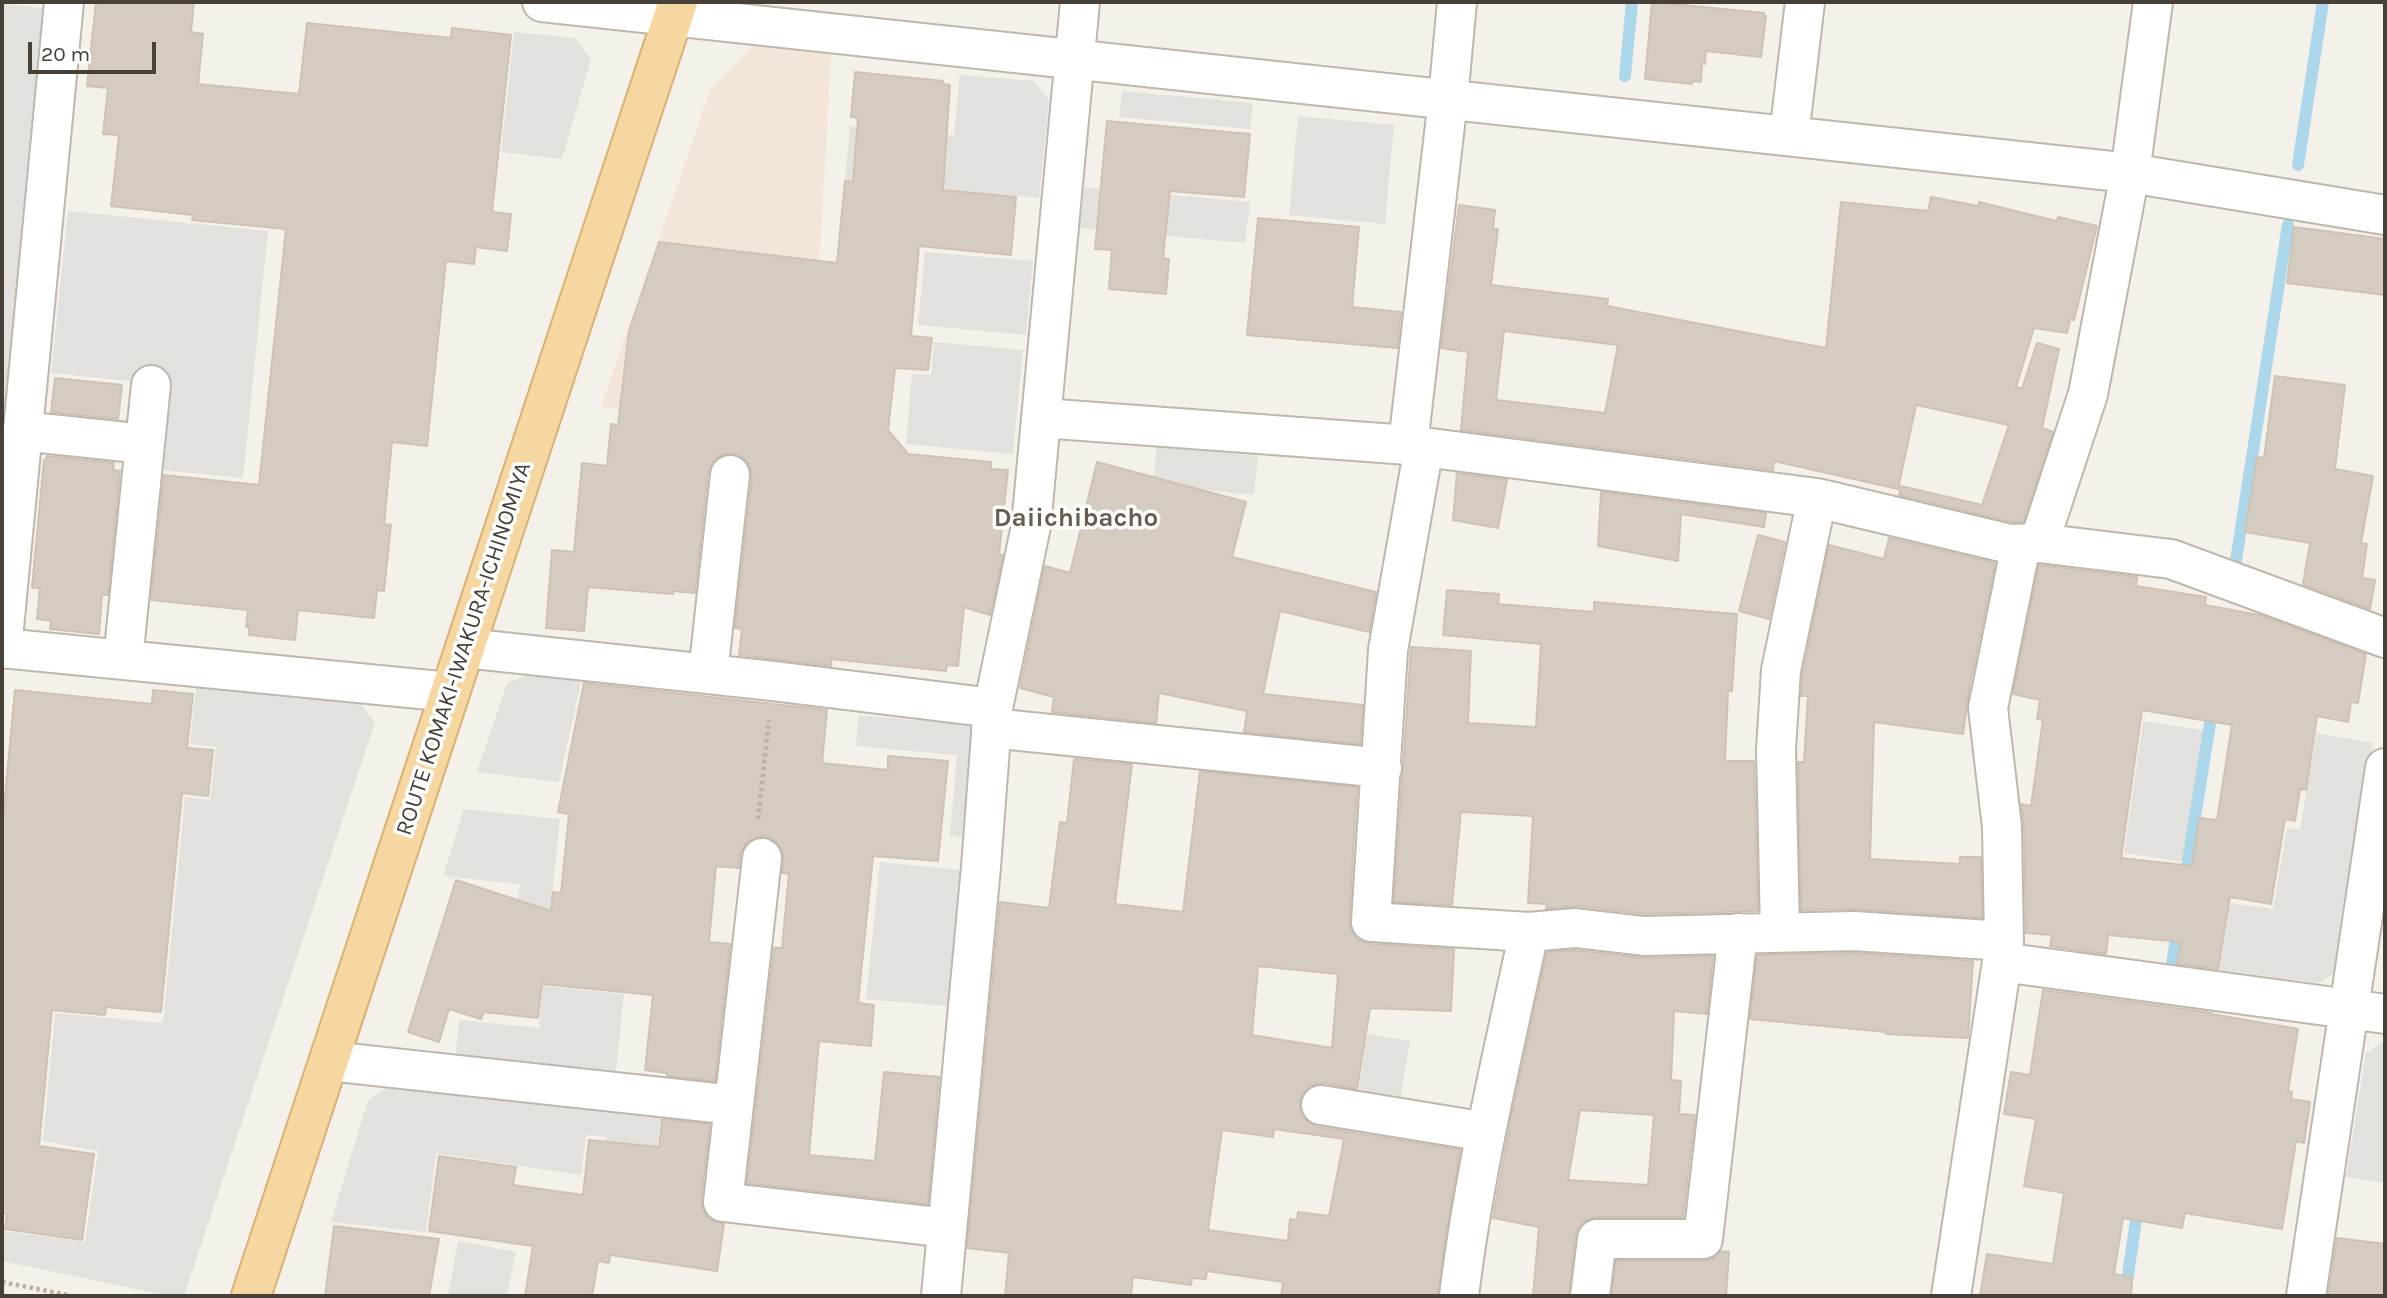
<!DOCTYPE html>
<html>
<head>
<meta charset="utf-8">
<style>
  body { margin:0 }
  #map { position:relative; width:2387px; height:1298px; overflow:hidden; background:#f4f0ea; font-family:Karla,sans-serif }
  canvas { display:block }
  .frame { position:absolute; inset:0; border:4px solid #474039; pointer-events:none }
  .scale { position:absolute; left:28px; top:42px; width:128px; height:32px; box-sizing:border-box; border:4px solid #474039; border-top:0; padding-left:9px; font-size:21px; line-height:24px; white-space:nowrap; color:#474039; -webkit-text-stroke:5px #fff; paint-order:stroke }
</style>
</head>
<body>
<div id="map">
<canvas width="2387" height="1298"></canvas>
<div class="frame"></div>
<div class="scale">20 m</div>
</div>
<script>
const ctx = document.querySelector('canvas').getContext('2d');
ctx.lineJoin = 'round';
function fillPath(path, color) { ctx.fillStyle = color; ctx.fill(path, 'evenodd'); }
function strokePath(path, color, width, dash) { ctx.strokeStyle = color; ctx.lineWidth = width; ctx.lineCap = dash ? 'butt' : 'round'; ctx.setLineDash(dash || []); ctx.stroke(path); }
function label(font, color, halo, rows, align = 'center') {
  ctx.font = font + ' Karla,sans-serif'; ctx.lineWidth = 7; ctx.setLineDash([]); ctx.textBaseline = 'middle'; ctx.strokeStyle = halo; ctx.fillStyle = color; for (const [text, x, y, turn = 0] of rows) {
    ctx.save(); ctx.translate(x, y); ctx.rotate((+turn || 0) * Math.PI / 180); ctx.textAlign = isNaN(turn) ? turn : align; if (halo) ctx.strokeText(text, 0, 0); ctx.fillText(text, 0, 0); ctx.restore();
  }
}
fillPath(new Path2D(`
  M754,45L831,54L820,249L791,426L601,407L711,88Z`), '#f3e5d8');
fillPath(new Path2D(`
  M2,4L44,8L2,444Z
  M514,32L575,38L591,59L562,159L501,152Z
  M960,75L1034,81L1049,100L1039,198L845,180L850,126L954,135Z
  M1122,91L1253,103L1250,129L1119,117Z
  M1298,116L1394,125L1385,224L1289,215Z
  M1084,187L1250,202L1245,243L1080,228Z
  M68,211L268,231L243,478L150,469L158,384L51,373Z
  M925,252L1033,261L1026,335L918,325Z
  M934,342L1023,350L1013,454L906,444L912,374L931,375Z
  M1157,446L1258,456L1254,495L1153,484Z
  M533,673L582,677L559,782L477,772L507,683Z
  M196,686L361,704L375,722L184,1296H169L2,1261V1231L85,1242L98,1151L43,1141L55,1013L163,1023L185,797L210,800L216,747L190,744Z
  M858,715L980,726L971,838L950,836L957,755L856,746Z
  M2143,721L2204,730L2185,862L2124,853Z
  M2316,733L2373,743L2335,973L2319,983L2219,970L2230,903L2273,909L2287,828L2300,830Z
  M464,809L560,819L543,983L510,979L520,884L443,876Z
  M880,862L969,871L956,1007L866,999Z
  M543,986L624,994L615,1079L455,1062L459,1020L539,1028Z
  M1367,1034L1410,1041L1398,1114L1356,1108Z
  M2385,1040V1183L2346,1177L2366,1053Z
  M394,1083L661,1113L653,1179L602,1173L606,1137L586,1135L581,1175L436,1153L426,1232L331,1222L368,1100Z
  M458,1241L516,1252L507,1296H448Z`), '#e3e1de');
strokePath(new Path2D(`
  M1625,76L1632,2
  M2298,165L2323,2
  M2235,567L2288,225
  M2185,880L2213,705
  M2172,964L2178,926
  M2125,1296L2138,1206`), '#acd7eb', 12);
const building = new Path2D(`
  M96,2H194L191,32L203,34L198,84L299,94L307,23L451,38L452,28L511,35L492,212L511,214L507,251L476,247L474,264L446,261L427,446L392,442L384,524L391,525L384,591L377,590L374,618L298,610L295,640L249,635V627H246L248,610L151,600L164,475L259,485L286,229L192,220L193,215L111,206L119,135L103,134L108,88L87,86Z
  M1652,2L1764,13V16H1766L1761,57L1706,51L1705,64L1702,63L1701,82L1693,81L1692,84L1645,79Z
  M855,72L943,81V84L950,85L943,190L1016,197L1011,255L919,246L911,336L932,338L928,370L895,368L888,430L908,454L991,462V469L1008,470L999,554L1003,555L990,615L964,607L958,666L947,665L946,671L831,659V666L739,655L742,629L735,628L752,477L750,466L743,458L732,453L721,455L713,462L708,472L695,593L673,591V594L588,587L584,631L546,628L552,550L574,552L582,463L607,466L611,424L618,425L629,331L659,242L837,263L845,181L853,182L858,118L851,117Z
  M1107,121L1250,134L1244,197L1170,191L1163,258L1169,259L1166,294L1109,289L1112,250L1095,249Z
  M1931,197L1979,206V202L2044,218L2057,221L2058,217L2097,226L2074,320L2070,319L2067,333L2034,328L2016,387L2022,389L2037,343L2059,349L2042,428L2053,432L2023,522H2012L1899,495L1901,486L1982,505L2009,425L1916,405L1898,489L1774,461L1773,470L1461,430L1468,352L1441,348L1459,205L1495,210L1493,229H1498L1491,285L1608,299L1607,306L1826,348L1841,202L1928,211ZM1504,331L1618,345L1605,413L1496,400Z
  M1258,218L1359,227L1352,307L1401,312L1397,348L1247,335Z
  M2294,227L2385,239V295L2287,283Z
  M2275,376L2345,385L2335,469L2373,476L2361,543L2367,544L2362,578L2375,580L2370,609L2303,584L2310,543L2245,532L2257,457L2264,458Z
  M55,378L122,385L118,419L51,412Z
  M47,456L114,463L113,470L120,471L108,595H102L99,634L50,629L51,621L37,619L40,588H32L44,460H46Z
  M1097,462L1246,502L1232,557L1376,592L1369,632L1280,611L1263,694L1363,705L1360,744L1244,732L1247,711L1159,693L1156,723L1052,712L1054,697L1020,688L1045,566L1070,573Z
  M1457,473L1507,480L1498,528L1453,520Z
  M1601,492L1766,513L1764,527L1681,514L1678,561L1598,546Z
  M1758,535L1785,542L1769,619L1739,611Z
  M1889,538L1995,563L1970,684L1963,734L1874,722L1870,859L1960,864V857H1981L1982,918L1855,909L1801,910L1798,762H1804L1808,696H1801L1803,673L1829,545L1884,559Z
  M2039,565L2137,577L2136,586L2206,597L2205,605L2259,615L2366,654L2358,703L2351,702L2348,722L2317,716L2306,790L2300,789L2295,821L2285,819L2271,904L2230,897L2218,969L2177,964L2181,942L2108,935L2106,954L2050,946L2052,935L2026,933L2024,827L2021,804L2031,806L2043,720L2037,719L2040,700L2013,694ZM2142,710L2232,725L2217,820L2199,818L2192,866L2121,858Z
  M1447,590L1499,594L1498,604L1594,612V602L1737,614L1732,691H1728L1725,761H1754L1758,911L1645,914L1577,906L1546,909L1547,904L1528,903L1533,816L1461,812L1452,905L1394,902L1411,647L1471,651L1468,723L1536,727L1541,644L1443,635Z
  M584,683L827,710L822,763L888,770V756L948,761L938,861L873,856L858,1003L874,1005L871,1046L819,1041L809,1155L875,1161L884,1072L939,1077L928,1204L747,1183L774,948H782L789,874L782,873L784,860L782,849L774,840L765,836L754,838L745,844L740,855L739,868L716,866L709,942L730,944L715,1081L667,1076V1073L645,1070L653,995L542,984L538,1018L484,1012L481,1019L449,1009L439,1042L408,1032L456,880L551,911L553,892L561,893L569,814L558,812Z
  M15,690L152,704L153,690L193,694L187,748L213,750L208,796L182,793L161,1012L106,1007L105,1015L52,1010L39,1146L94,1154L82,1240L5,1229L7,1214L2,1213V829Z
  M1074,759L1132,764L1115,904L1183,912L1200,771L1357,787L1349,921L1351,931L1358,940L1370,944L1454,949L1451,1011L1370,1008L1357,1089L1325,1083L1313,1085L1305,1091L1300,1101V1112L1307,1121L1317,1127L1460,1150L1444,1247L1438,1296H1281L1283,1282L1207,1271L1206,1279L1192,1278L1191,1285L1133,1277L1131,1296H1005L1009,1253L967,1248L1000,902L1049,908L1060,822L1067,823ZM1258,966L1338,974L1332,1048L1252,1035ZM1274,1129L1344,1139L1329,1216L1298,1212L1297,1220L1290,1219L1288,1241L1208,1230L1222,1130L1273,1137Z
  M1575,950L1644,958L1713,956L1707,1014L1674,1011L1671,1080L1681,1081L1679,1114L1695,1115L1683,1217H1597L1586,1220L1579,1227L1575,1236L1569,1296H1533L1539,1227L1493,1218L1511,1118L1547,952ZM1580,1110L1654,1115L1648,1185L1568,1180Z
  M1854,953L1973,961L1968,1038L1886,1034V1032L1750,1019L1757,955Z
  M2043,990L2212,1013L2211,1014L2298,1029L2288,1091L2292,1092L2291,1099L2310,1102L2304,1143L2296,1141L2282,1229L2185,1213L2182,1228L2123,1218L2114,1274L2132,1277L2131,1296H1980L1987,1254L2053,1264L2064,1193L2024,1186L2036,1119L2004,1114L2011,1072L2030,1075Z
  M662,1119L710,1124L701,1200L703,1210L709,1219L724,1224L717,1271L610,1255L609,1263L598,1261L592,1296H525L533,1246L429,1231L439,1156L516,1167L513,1185L583,1195L589,1140L659,1147Z
  M334,1226L439,1239L429,1296H325Z
  M2337,1238L2385,1244V1296H2328Z
  M1721,1251L1729,1252L1726,1296H1612L1616,1261H1703L1714,1258Z`);
fillPath(building, '#d4cbc1');
strokePath(building, '#cfc2b4', 2);
const minor = new Path2D(`
  M542,2L2130,173L2385,215
  M1789,136L1805,2
  M1042,418L1408,445L1817,498L2010,544L2039,543L2171,559L2385,638
  M22,431L145,444
  M1408,445L1448,99L1457,2
  M1424,447L1388,650L1371,922L1529,932L1575,928L1644,936L1854,931L2004,941
  M2039,543L2088,394L2130,173L2153,2
  M2,648L450,692
  M465,648L773,681L993,708
  M2,649L64,2
  M123,660L151,385
  M708,674L730,475
  M991,728L1382,768
  M1780,932L1776,749L1781,670L1817,498
  M2002,962L2004,941L2002,827L1988,708L2021,545
  M329,1061L734,1105L762,858
  M734,1105L723,1202L947,1228
  M1321,1105L1486,1132
  M941,1296L981,867L993,708L1031,526L1080,2
  M1459,1296C1474,1173 1503,1053 1529,932
  M1590,1296L1597,1239H1703L1738,933
  M1951,1296L2002,962L2385,1014
  M2306,1296L2385,768`);
const major = new Path2D(`
  M251,1296L678,2`);
strokePath(minor, '#bfb7ad', 42);
strokePath(major, '#dab172', 42);
strokePath(new Path2D(`
  M758,819L769,720
  M2,1282L73,1296`), '#bfb1a0', 4.5, [3.5, 3.5]);
strokePath(minor, '#fff', 38);
strokePath(major, '#f6d6a1', 38);
label('23px', '#474039', '#fff', [
  ["ROUTE KOMAKI-IWAKURA-ICHINOMIYA",464,649,-72]
]);
label('bold 26px', '#695d51', '#fff', [
  ["Daiichibacho",1076,519]
]);
</script>
</body>
</html>
